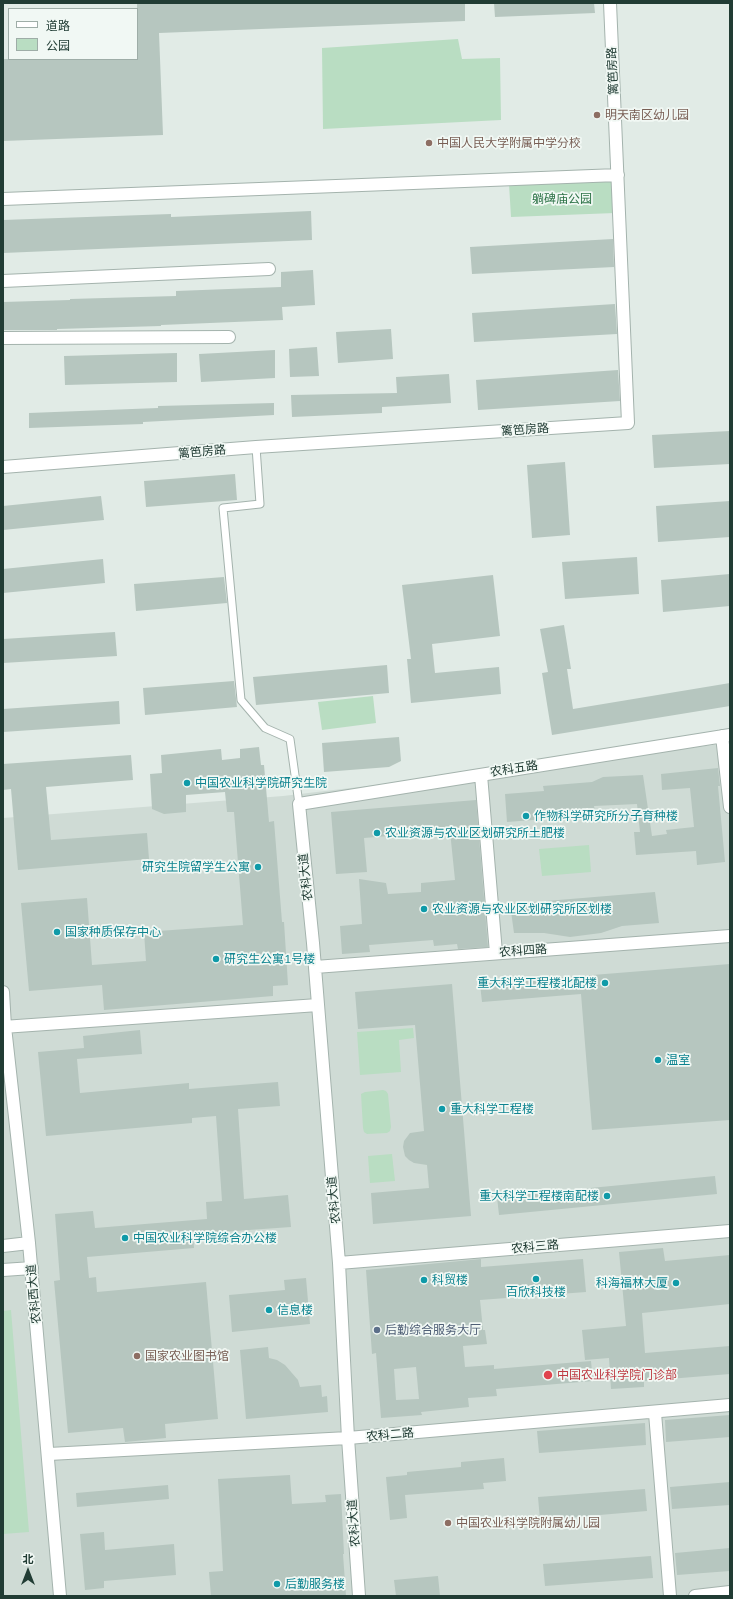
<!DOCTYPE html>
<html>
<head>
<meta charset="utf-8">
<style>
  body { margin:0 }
  #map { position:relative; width:733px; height:1599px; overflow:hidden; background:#e1ebe6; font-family:Mulish,"Noto Sans SC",sans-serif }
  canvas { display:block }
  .frame { position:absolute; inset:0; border:4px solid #213c34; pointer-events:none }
  .legend { position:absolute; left:8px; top:8px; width:130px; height:52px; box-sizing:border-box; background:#f1f8f4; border:1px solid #9eada7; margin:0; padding:5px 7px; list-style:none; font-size:12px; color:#213c34 }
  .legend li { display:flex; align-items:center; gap:8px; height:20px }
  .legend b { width:20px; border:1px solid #9eada7 }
  .north { position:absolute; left:8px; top:1551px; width:40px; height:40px; -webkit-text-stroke:3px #f1f8f4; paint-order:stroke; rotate:0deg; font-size:11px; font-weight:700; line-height:16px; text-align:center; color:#213c34 }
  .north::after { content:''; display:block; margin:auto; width:14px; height:18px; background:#213c34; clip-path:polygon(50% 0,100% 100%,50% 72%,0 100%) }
</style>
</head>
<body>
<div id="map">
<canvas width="733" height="1599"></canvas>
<div class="frame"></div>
<ul class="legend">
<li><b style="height:5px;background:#fff"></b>道路</li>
<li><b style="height:11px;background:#b9ddc2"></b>公园</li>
</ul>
<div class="north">北</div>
</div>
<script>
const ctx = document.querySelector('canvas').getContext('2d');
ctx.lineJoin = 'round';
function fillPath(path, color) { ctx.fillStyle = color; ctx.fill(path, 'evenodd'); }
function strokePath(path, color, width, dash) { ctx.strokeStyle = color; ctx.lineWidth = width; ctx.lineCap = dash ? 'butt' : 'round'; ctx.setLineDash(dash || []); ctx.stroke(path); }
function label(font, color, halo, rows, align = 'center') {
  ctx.font = font + ' Mulish,"Noto Sans SC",sans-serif'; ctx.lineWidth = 3.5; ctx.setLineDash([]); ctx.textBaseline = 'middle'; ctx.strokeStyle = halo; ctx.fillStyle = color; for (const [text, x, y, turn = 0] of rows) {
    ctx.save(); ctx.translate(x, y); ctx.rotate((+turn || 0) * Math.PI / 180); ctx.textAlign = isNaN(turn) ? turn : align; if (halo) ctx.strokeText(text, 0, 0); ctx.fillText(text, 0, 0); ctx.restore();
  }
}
fillPath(new Path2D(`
  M730,743V1596H3V818L283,796Z`), '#cfdbd5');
fillPath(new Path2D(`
  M458,39L462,59L500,58L501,120L323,129L322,48Z
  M614,180L615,213L511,217L509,184Z
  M373,696L376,723L322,730L318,702Z
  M589,845L591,872L542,876L539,849Z
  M413,1028L414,1038L399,1040L401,1072L360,1075L357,1032Z
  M383,1090L386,1091L388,1094L391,1127L390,1131L387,1133L367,1134L364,1132L363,1128L361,1094L365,1092Z
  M392,1154L395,1181L370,1183L368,1156Z
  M11,1310L29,1532L3,1534V1311Z`), '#b9ddc2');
fillPath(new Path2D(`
  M137,3H465V21L159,33L163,135L3,141V59H137Z
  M494,3H594L595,13L495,17Z
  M311,211L312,240L3,253V220L171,214V217Z
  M613,239L614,267L472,274L470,247Z
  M313,270L315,305L282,307L283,320L161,325V326L57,329V330H3V302L70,300V299L176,296V291L281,287V272Z
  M615,304L617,334L474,342L472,313Z
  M391,329L393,359L338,363L336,332Z
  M317,347L319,376L290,377L289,349Z
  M275,350V378L201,382L199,354Z
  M177,353V382L65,385L64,356Z
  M618,370L620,401L478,410L476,380Z
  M449,374L451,403L382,407V413L292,417L291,395L397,393L396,377Z
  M274,403V415L143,422V424L29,428V413L158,408V406Z
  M730,431V464L654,468L652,435Z
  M565,462L570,535L532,538L527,465Z
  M235,474L237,500L146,507L144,481Z
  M101,496L104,520L3,530V506Z
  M730,501V537L658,542L656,506Z
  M637,557L639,594L565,599L562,562Z
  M103,559L105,583L3,593V569Z
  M730,574V606L663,612L661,580Z
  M493,575L500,636L432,644L435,673L499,667L501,694L411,703L407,659H411L402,585Z
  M224,577L227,603L136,611L134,584Z
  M564,625L571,669H567L573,709L730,683V706L552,735L542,673L548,672L540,629Z
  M115,632L117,656L3,663V639Z
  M387,665L389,693L256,705L253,677Z
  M234,681L237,707L145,715L143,688Z
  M119,701L120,724L3,732V709Z
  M399,737L401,761L389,767L324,772L322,743Z
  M259,747L261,765H264L269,822L274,821L282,922H284L288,985L273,986V996L104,1010L102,985L29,991L21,903L87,898L92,965L146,961L144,932L243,925L234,812H227L225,792L186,795V812L164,814L152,809L150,774L162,773L161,755L221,749L222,760L240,758V749Z
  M131,755L133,780L46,787L51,840L147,833L149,859L18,870L11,789L3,790V764Z
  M718,768L720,786H718L725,862L697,865L696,851L636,855L634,832H640L637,804L594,806L595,811L545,813L546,819L507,822L505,794L544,791L543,786L592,782L603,777L643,775L652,836L667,834L666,830L694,827L690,788L662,790L661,774Z
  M476,800L488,947L458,949L457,944L434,946L433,940L369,945L370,952L342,954L340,926L362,924L359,879L386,883L388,894L421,892V883L455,880L450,831L364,838L367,872L336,874L331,812Z
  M655,892L659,923L622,926L601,933L570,937L544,933H514L510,904Z
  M730,964V1120L592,1130L581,994L482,1002L480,984Z
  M452,984L471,1216L373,1224L371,1193L429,1188L427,1165L414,1163L409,1160L405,1156L403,1147L404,1141L410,1133L424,1131L415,1025L358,1029L355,992Z
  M140,1030L142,1054L77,1059L80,1093L189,1083V1089L278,1082L280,1106L238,1109L244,1199L288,1195L291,1227L193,1234L194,1248L87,1257L89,1278L96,1277L97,1292L206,1282L218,1419L165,1424L166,1438L125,1442L123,1428L68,1433L54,1281L60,1280L55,1214L93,1211L95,1228L207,1219L206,1202L222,1201L216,1116L192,1118V1123L46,1136L38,1052L84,1048L83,1036Z
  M715,1176L717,1194L499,1215L497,1197Z
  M663,1248L665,1261L730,1255V1304L642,1313L645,1353L730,1346V1374L644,1381V1387L611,1389L609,1358L585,1360L582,1330L626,1326L619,1252Z
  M481,1259V1267L583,1259L586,1292L480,1300L483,1330H485L487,1344L463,1346L465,1367L494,1365V1369L591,1361L593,1381L496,1389L497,1396L468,1398L469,1407L421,1412L422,1415L381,1418L376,1353L372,1354L366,1270ZM416,1367L419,1399L396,1400L394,1369Z
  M306,1278L310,1324L232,1332L229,1295L285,1290L284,1280Z
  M268,1347L269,1358L277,1360L285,1365L298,1380L300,1387L321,1385L322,1397L327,1396L328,1412L246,1419L240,1350Z
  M730,1415V1437L666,1442L665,1420Z
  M645,1423L646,1445L539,1453L537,1431Z
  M504,1458L506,1481L483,1483L484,1489L405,1495L407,1518L390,1520L386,1477L407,1475V1472L461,1467V1462Z
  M290,1475L292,1504L326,1502L325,1495L341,1494L344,1554H343L346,1596H211L209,1572L223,1571L218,1479Z
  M730,1482V1505L672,1509L670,1487Z
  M168,1485L169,1499L77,1507L76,1493Z
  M645,1489L647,1511L540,1520L538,1497Z
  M104,1532L105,1550L174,1544L176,1575L104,1581V1588L85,1590L80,1534Z
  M730,1548V1571L677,1575L675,1553Z
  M651,1556L653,1578L545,1586L543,1564Z
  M438,1576L440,1596H396L394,1580Z`), '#b6c6bf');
const lane = new Path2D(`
  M256,447L260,504L223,508L241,700L265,728L290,739L299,804`);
const street = new Path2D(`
  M3,199L618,175
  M3,281L269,269
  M3,338L229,337
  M3,467L256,447L628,423L610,3
  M722,736L730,807
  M481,775L496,953
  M315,967L730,936
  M3,992L5,1027L29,1243L60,1596
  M3,1027L318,1005
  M3,1246L29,1243
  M339,1263L730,1231
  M3,1270L32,1268
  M655,1413L670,1596
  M49,1454L348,1438L730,1405
  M359,1596L348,1438L339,1263L313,943L299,804L730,735
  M695,1596L730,1592`);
strokePath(lane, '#a4b3ad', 9);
strokePath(street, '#a4b3ad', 14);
strokePath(lane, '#fff', 7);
strokePath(street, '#fff', 12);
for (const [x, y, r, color] of [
  [597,115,4,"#8d6e63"],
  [429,143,4,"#8d6e63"],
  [187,783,4,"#0f9aa8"],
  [526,816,4,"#0f9aa8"],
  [377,833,4,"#0f9aa8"],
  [258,867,4,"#0f9aa8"],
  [424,909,4,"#0f9aa8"],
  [57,932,4,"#0f9aa8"],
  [216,959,4,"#0f9aa8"],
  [605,983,4,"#0f9aa8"],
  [658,1060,4,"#0f9aa8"],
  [442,1109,4,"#0f9aa8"],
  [607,1196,4,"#0f9aa8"],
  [125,1238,4,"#0f9aa8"],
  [536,1279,4,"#0f9aa8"],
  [424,1280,4,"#0f9aa8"],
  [676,1283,4,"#0f9aa8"],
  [269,1310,4,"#0f9aa8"],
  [377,1330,4,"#5c6f8a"],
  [137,1356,4,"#8d6e63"],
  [548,1375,5,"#e0444e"],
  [448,1523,4,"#8d6e63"],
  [277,1584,4,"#0f9aa8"]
]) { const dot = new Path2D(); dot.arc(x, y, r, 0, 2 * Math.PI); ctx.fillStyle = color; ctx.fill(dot); strokePath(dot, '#f1f8f4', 1.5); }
label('12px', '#213c34', '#f1f8f4', [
  ["篱笆房路",613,71,-93],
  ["篱笆房路",525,430,-4],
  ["篱笆房路",202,452,-5],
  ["农科五路",514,769,-9],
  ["农科大道",306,877,-96],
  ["农科四路",523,951,-4],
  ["农科大道",334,1200,-95],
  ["农科三路",535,1247,-5],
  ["农科西大道",34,1294,-95],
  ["农科二路",390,1435,-5],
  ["农科大道",354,1523,-94]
]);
label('12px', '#785e54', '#f1f8f4', [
  ["明天南区幼儿园",605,115],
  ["中国人民大学附属中学分校",437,143],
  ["国家农业图书馆",145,1356],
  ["中国农业科学院附属幼儿园",456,1523]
], 'left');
label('12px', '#2c7246', '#f1f8f4', [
  ["躺碑庙公园",562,199]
]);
label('12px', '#0d838f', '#f1f8f4', [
  ["中国农业科学院研究生院",195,783],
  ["作物科学研究所分子育种楼",534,816],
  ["农业资源与农业区划研究所土肥楼",385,833],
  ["研究生院留学生公寓",250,867,"right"],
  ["农业资源与农业区划研究所区划楼",432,909],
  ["国家种质保存中心",65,932],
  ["研究生公寓1号楼",224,959],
  ["重大科学工程楼北配楼",597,983,"right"],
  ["温室",666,1060],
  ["重大科学工程楼",450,1109],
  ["重大科学工程楼南配楼",599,1196,"right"],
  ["中国农业科学院综合办公楼",133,1238],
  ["科贸楼",432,1280],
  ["科海福林大厦",668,1283,"right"],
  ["百欣科技楼",536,1292,"center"],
  ["信息楼",277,1310],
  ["后勤服务楼",285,1584]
], 'left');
label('12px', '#4e5e75', '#f1f8f4', [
  ["后勤综合服务大厅",385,1330]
], 'left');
label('12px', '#be3a42', '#f1f8f4', [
  ["中国农业科学院门诊部",557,1375]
], 'left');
</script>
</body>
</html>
